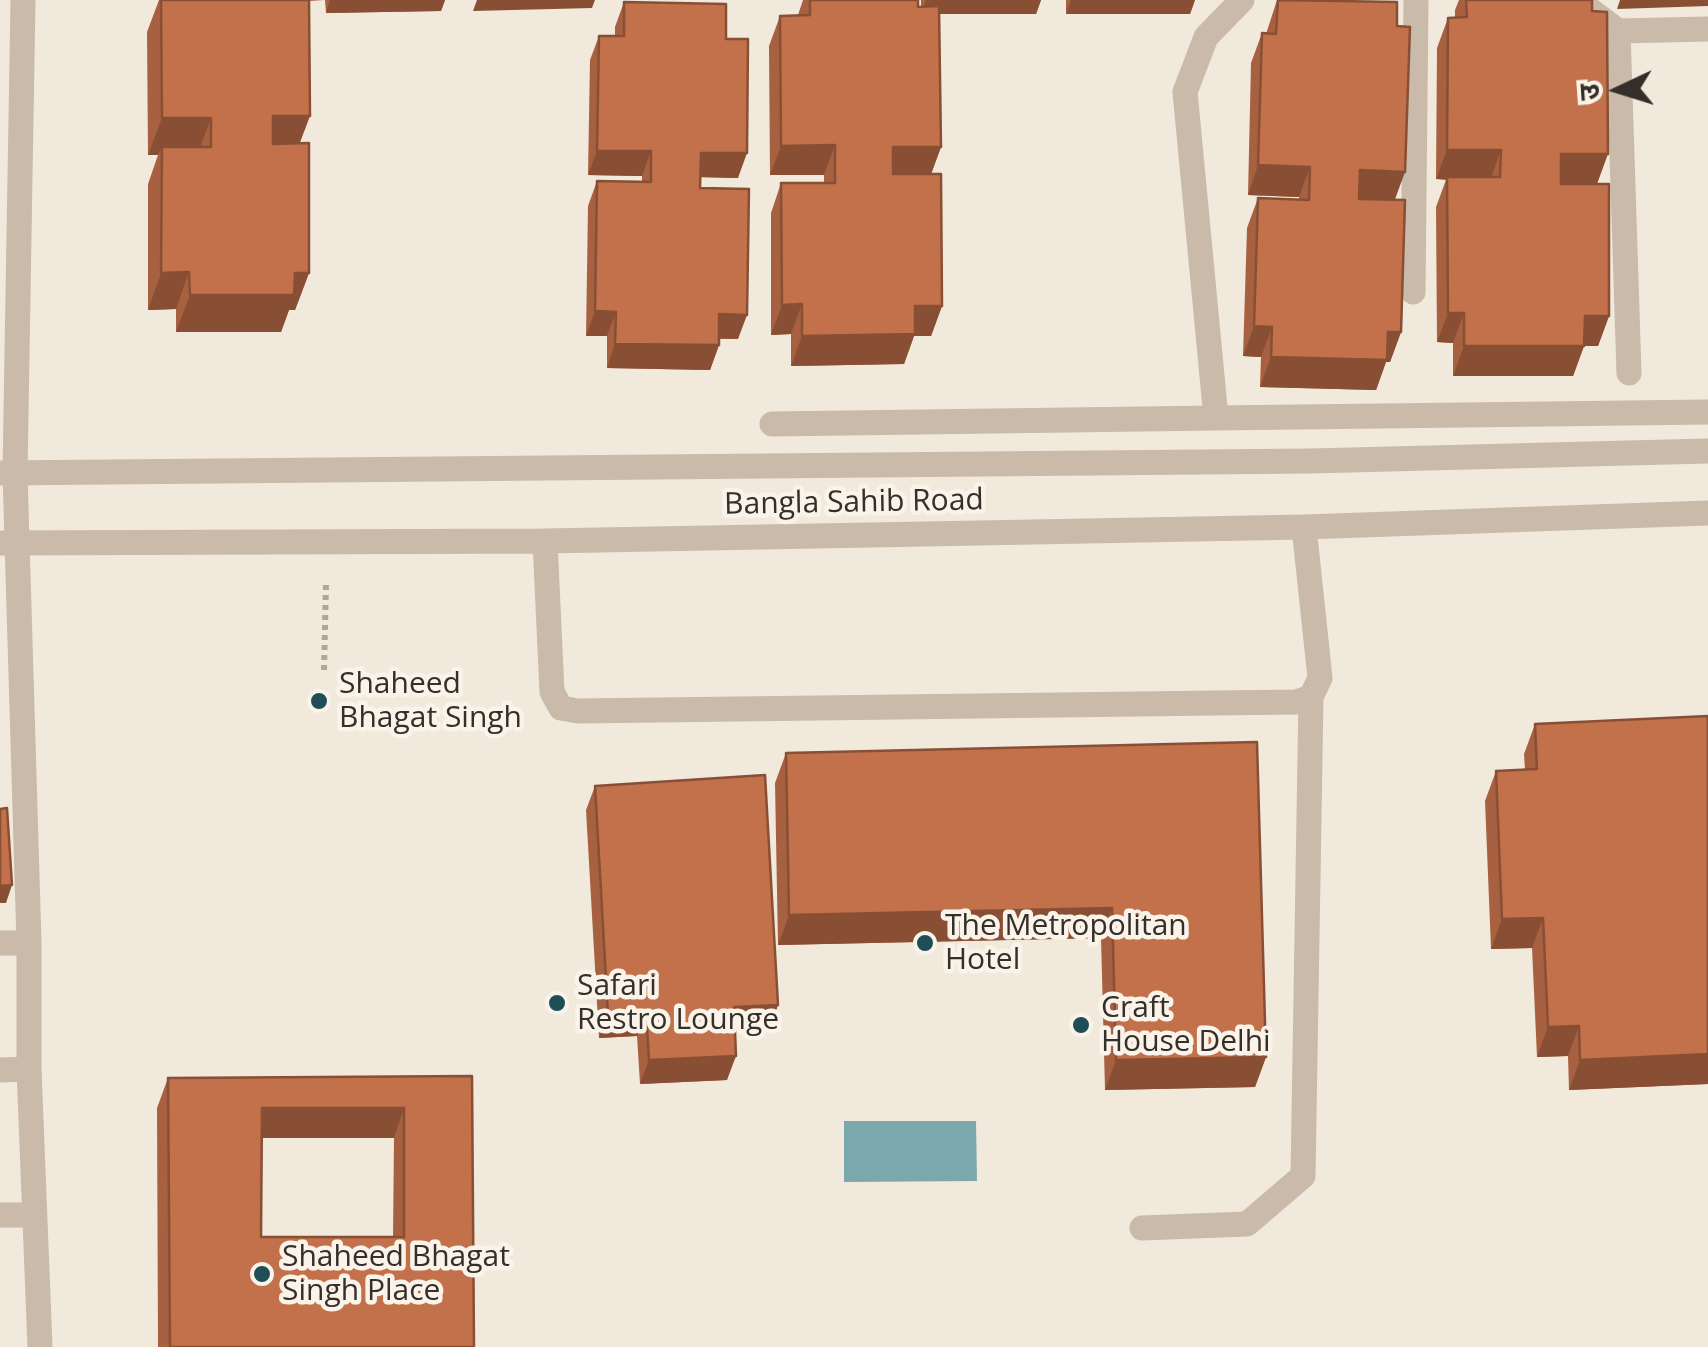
<!DOCTYPE html>
<html>
<head>
<meta charset="utf-8">
<style>
  body { margin:0 }
  #map { position:relative; width:1708px; height:1347px; overflow:hidden; background:#f1e9dc; font-family:"Open Sans","Noto Sans Devanagari",sans-serif }
  canvas { display:block }
  .north { position:absolute; left:1568px; top:40px; width:100px; height:100px; -webkit-text-stroke:8px #f9f3e9; paint-order:stroke; rotate:266deg; font-size:28px; font-weight:700; line-height:40px; text-align:center; color:#362e28 }
  .north::after { content:''; display:block; margin:auto; width:35px; height:45px; background:#362e28; clip-path:polygon(50% 0,100% 100%,50% 72%,0 100%) }
</style>
</head>
<body>
<div id="map">
<canvas width="1708" height="1347"></canvas>
<div class="north">उ</div>
</div>
<script>
const ctx = document.querySelector('canvas').getContext('2d');
ctx.lineJoin = 'round';
function fillPath(path, color) { ctx.fillStyle = color; ctx.fill(path, 'evenodd'); }
function strokePath(path, color, width, dash) { ctx.strokeStyle = color; ctx.lineWidth = width; ctx.lineCap = dash ? 'butt' : 'round'; ctx.setLineDash(dash || []); ctx.stroke(path); }
function label(font, color, halo, rows, align = 'center') {
  ctx.font = font + ' "Open Sans",sans-serif'; ctx.lineWidth = 9; ctx.setLineDash([]); ctx.textBaseline = 'middle'; ctx.strokeStyle = halo; ctx.fillStyle = color; for (const [text, x, y, turn = 0] of rows) {
    ctx.save(); ctx.translate(x, y); ctx.rotate((+turn || 0) * Math.PI / 180); ctx.textAlign = isNaN(turn) ? turn : align; if (halo) ctx.strokeText(text, 0, 0); ctx.fillText(text, 0, 0); ctx.restore();
  }
}
fillPath(new Path2D(`
  M844,1121H976L977,1181L844,1182Z`), '#7ca7ad');
strokePath(new Path2D(`
  M324,670L326,583`), '#b5a493', 6, [5, 5]);
strokePath(new Path2D(`
  M23,0L15,473L29,943V1069L40,1347
  M1242,0L1206,37L1185,92L1216,418L1708,412
  M1577,0L1618,31L1708,29
  M1618,31L1629,373
  M1413,292L1416,0
  M772,424L1216,418
  M0,473L1310,461L1708,451
  M545,541L552,692L561,708L578,711L1296,702L1311,697L1320,678L1304,527
  M0,543L545,541L1304,527L1708,513
  M0,943H29
  M0,1070L29,1069
  M0,1215H34
  M1142,1228L1247,1224L1303,1176L1311,697`), '#c9baa9', 25);
fillPath(new Path2D(`
  M159,0H324L309,1L300,143L309,273L295,310H289L281,332H176V309L148,310V184L158,155H148L147,32Z
  M325,0H445L441,11L326,13Z
  M803,0H918V7H921V0H1041L1036,14H939L941,147L931,174L942,306L931,336H914L904,364L791,366V334L771,335V213L781,183H824V175H770L769,46L780,16L798,15Z
  M1066,0H1195L1190,14H1066Z
  M1277,0L1395,200L1401,332L1390,362H1386L1376,390L1260,387L1261,357L1243,356L1247,228L1258,198L1299,200V197L1248,195L1251,63L1262,33L1266,34Z
  M1459,0H1592L1597,184L1609,316L1598,346H1584L1573,376H1453V343L1437,342L1436,207L1446,180L1436,179L1437,48L1448,18H1455V10Z
  M624,2L726,39L738,178L701,177L700,188L738,339H719V345L710,370L607,368V336H586L588,206L597,181L642,182V176L588,175L590,60L599,36H615V27Z
  M1535,724L1708,1084L1569,1090L1568,1056L1537,1057L1532,948L1491,949L1485,801L1496,771L1525,770L1524,754Z
  M1257,742L1266,1057L1255,1087L1105,1090L1101,938L778,945L775,783L786,753Z
  M595,786L778,1005L769,1029L735,1031L727,1080L640,1084L637,1036L599,1038L586,810Z
  M472,1076L474,1347H158L157,1108L168,1078ZM262,1138H394L393,1237H261Z`), '#a76140');
fillPath(new Path2D(`
  M330,0H445L441,11L326,13Z
  M477,0H595L592,8L473,11Z
  M926,0H1041L1036,14H921Z
  M1071,0H1195L1190,14H1066Z
  M1620,0H1708V6L1617,9Z
  M273,116H310L296,153H259Z
  M162,118H211L197,155L162,147L158,155H148Z
  M835,145L824,175H770L781,146Z
  M893,147H941L930,177H882Z
  M1447,150H1501L1490,180L1436,179Z
  M597,151H651L642,176L588,175Z
  M701,153H747L738,178L692,177Z
  M1561,154H1608L1597,184H1550Z
  M1258,165L1310,167L1299,197L1248,195Z
  M1360,170L1405,172L1394,202L1349,200Z
  M189,272L176,309L148,310L161,273Z
  M295,273H309L295,310H289L281,332H176L190,295Z
  M802,304L791,334L771,335L782,305Z
  M915,306H942L931,336H914L904,364L791,366L802,336Z
  M595,311L616,312L607,336H586Z
  M1448,313H1464L1453,343L1437,342Z
  M719,314L747,315L738,339L710,338Z
  M1585,316H1609L1598,346H1584L1573,376H1453L1464,346Z
  M1254,326L1272,327L1261,357L1243,356Z
  M1388,332H1401L1390,362H1386L1376,390L1260,387L1271,357Z
  M615,344L719,345L710,370L607,368Z
  M12,885L6,903H0V886Z
  M1112,908L1101,938L778,945L789,915Z
  M1543,918L1532,948L1491,949L1502,919Z
  M778,1005L769,1029L725,1031L734,1007Z
  M646,1011L637,1036L599,1038L608,1014Z
  M1579,1026L1568,1056L1537,1057L1548,1027Z
  M1708,1054V1084L1569,1090L1580,1060Z
  M736,1056L727,1080L640,1084L649,1060Z
  M1266,1057L1255,1087L1105,1090L1116,1060Z
  M262,1108H404L394,1138H251Z`), '#884f34');
const building = new Path2D(`
  M161,0H309L310,116H273V144L309,143V273H295L294,295H190L189,272L161,273L162,147H211V118H162Z
  M810,0H918V7L939,6L941,147H893V174H941L942,306H915V334L802,336V304L782,305L781,183H835V145L781,146L780,16L810,15Z
  M1278,0L1397,2V26L1410,27L1405,172L1360,170L1359,199L1405,200L1401,332H1388L1387,360L1271,357L1272,327L1254,326L1258,198L1309,200L1310,167L1258,165L1262,33L1276,34Z
  M1466,0H1592V11L1607,12L1608,154H1561V184H1609V316H1585L1584,346H1464V313H1448L1447,177H1500L1501,150H1447L1448,18L1467,17Z
  M624,2L726,4V39H748L747,153H701L700,188L749,189L747,315L719,314V345L615,344L616,312L595,311L597,181L651,182V151H597L599,36H624Z
  M1708,716V1054L1580,1060L1579,1026L1548,1027L1543,918L1502,919L1496,771L1537,769L1535,724Z
  M1257,742L1266,1057L1116,1060L1112,908L789,915L786,753Z
  M765,775L778,1005L734,1007L736,1056L649,1060L646,1011L608,1014L595,786Z
  M7,808L12,885L0,886V809Z
  M472,1076L474,1347H170L168,1078ZM262,1108H404V1237H261Z`);
fillPath(building, '#c2714a');
strokePath(building, '#884f34', 2.5);
for (const [x, y, r, color] of [
  [319,701,10,"#1f4e56"],
  [925,943,10,"#1f4e56"],
  [557,1003,10,"#1f4e56"],
  [1081,1025,10,"#1f4e56"],
  [262,1274,10,"#1f4e56"]
]) { const dot = new Path2D(); dot.arc(x, y, r, 0, 2 * Math.PI); ctx.fillStyle = color; ctx.fill(dot); strokePath(dot, '#f9f3e9', 4); }
label('30px', '#362e28', '#f9f3e9', [
  ["Bangla Sahib Road",854,503,-1]
]);
label('30px', '#362e28', '#f9f3e9', [
  ["Shaheed",339,684],
  ["Bhagat Singh",339,718],
  ["The Metropolitan",945,926],
  ["Hotel",945,960],
  ["Safari",577,986],
  ["Restro Lounge",577,1020],
  ["Craft",1101,1008],
  ["House Delhi",1101,1042],
  ["Shaheed Bhagat",282,1257],
  ["Singh Place",282,1291]
], 'left');
</script>
</body>
</html>
